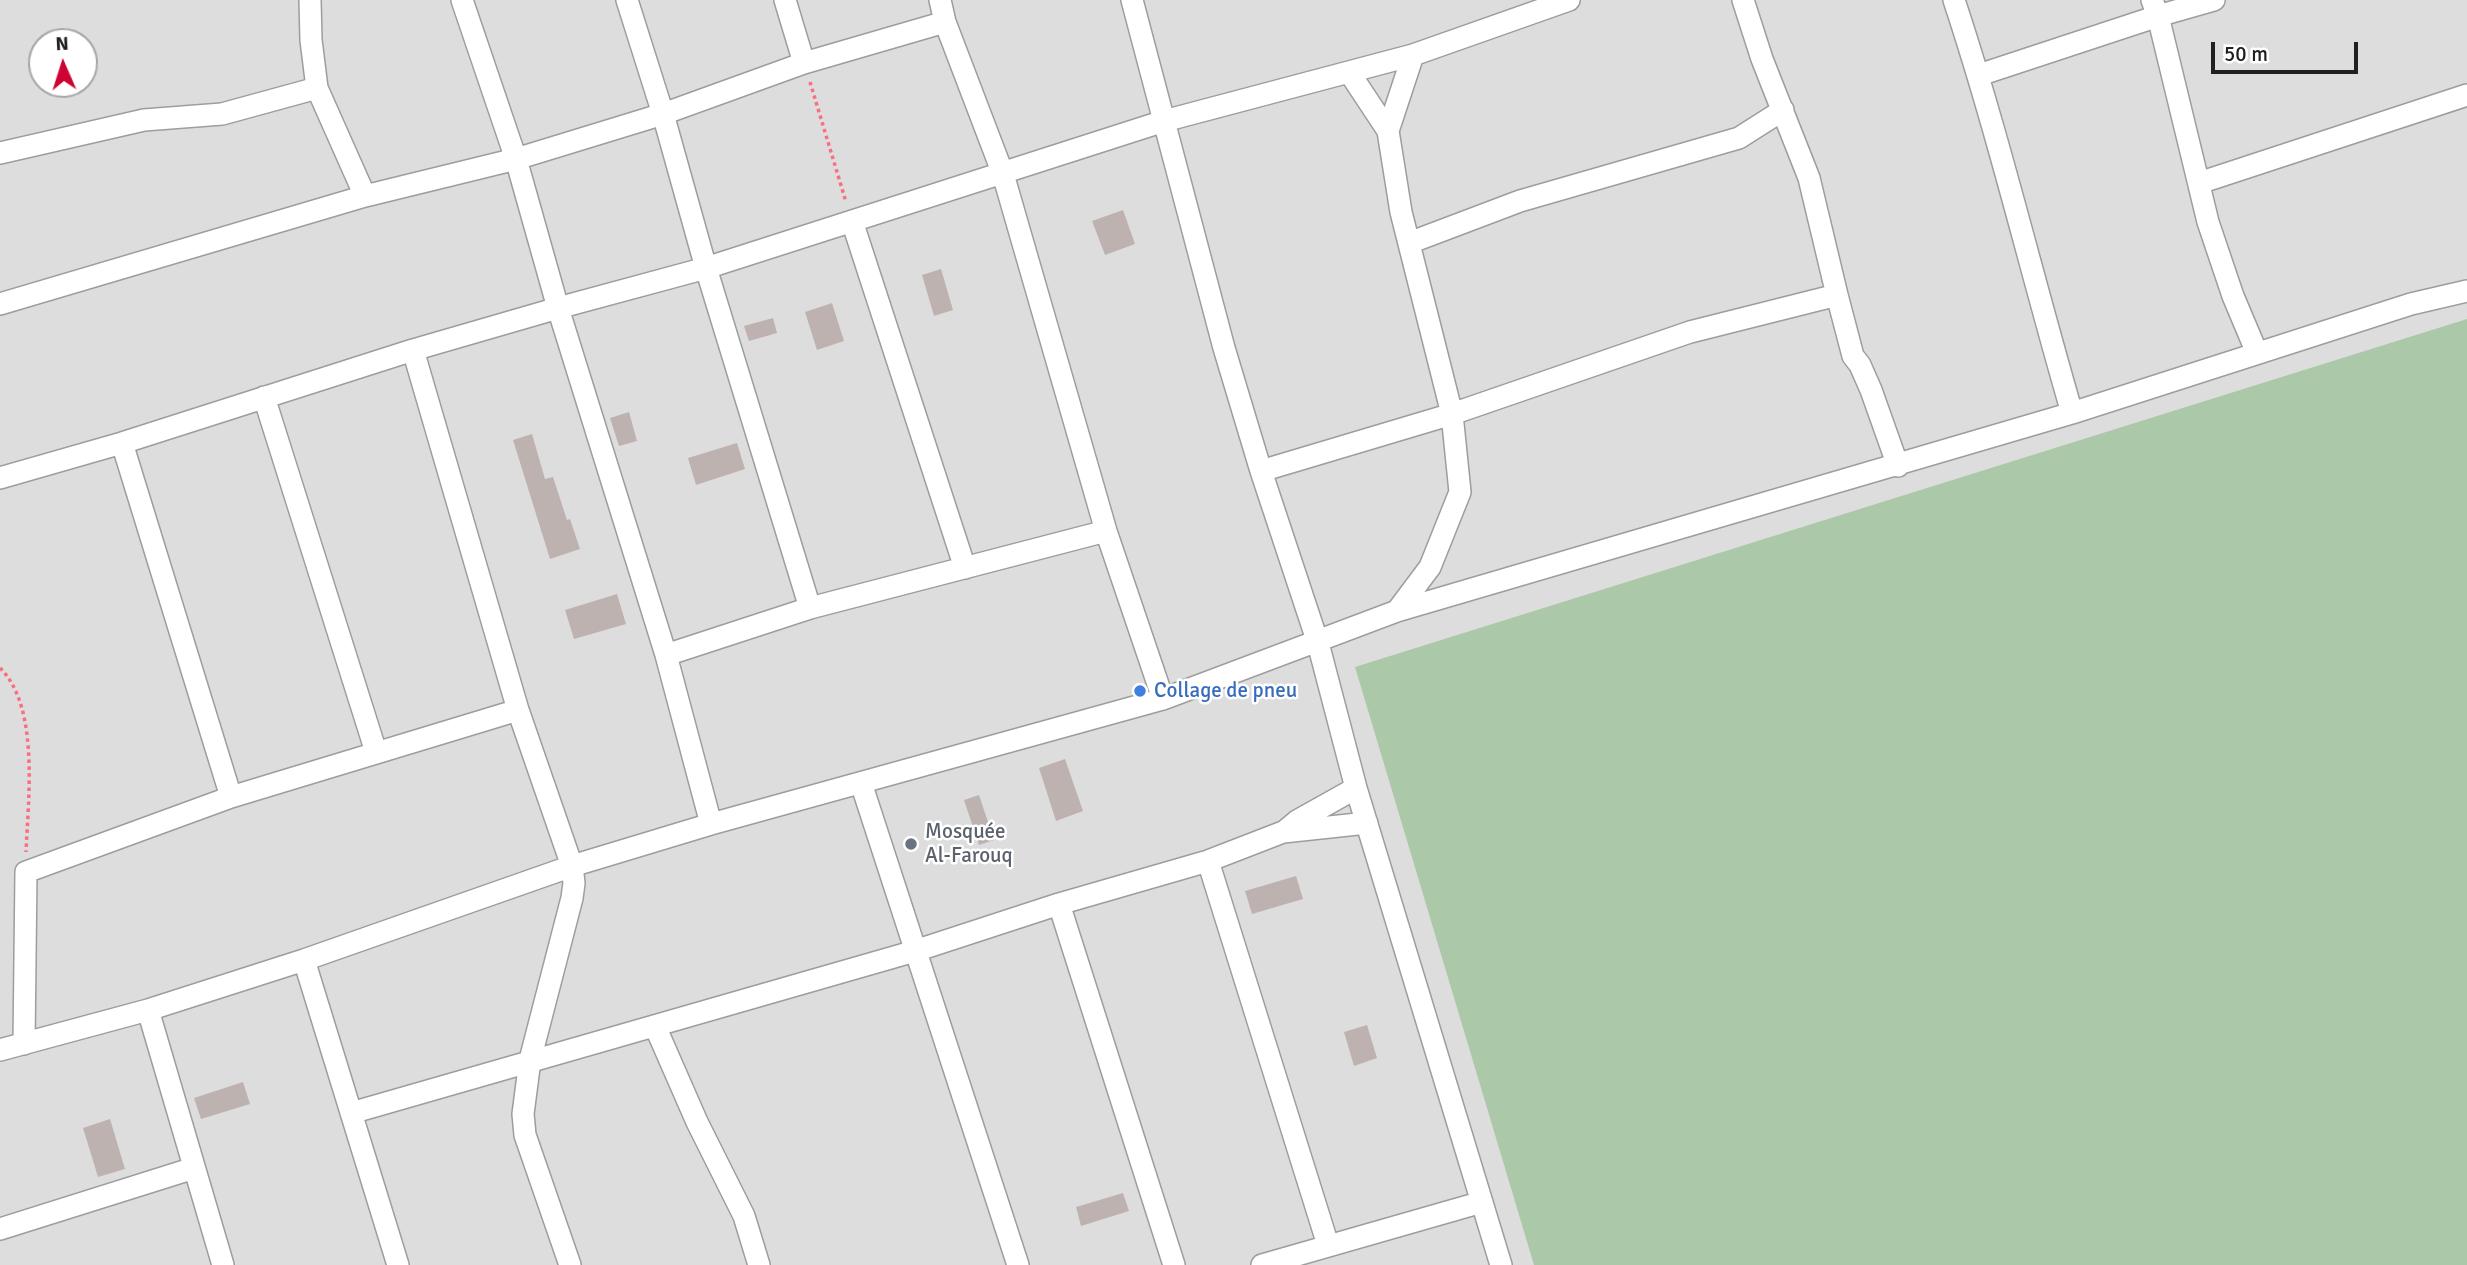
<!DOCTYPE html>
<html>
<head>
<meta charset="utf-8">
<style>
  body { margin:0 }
  #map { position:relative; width:2467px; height:1265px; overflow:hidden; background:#f0ebe6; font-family:Signika,sans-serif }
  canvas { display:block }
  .north { position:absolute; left:28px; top:28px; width:70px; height:70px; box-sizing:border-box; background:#fff; border:2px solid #a6a6a6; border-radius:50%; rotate:357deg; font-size:19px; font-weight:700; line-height:28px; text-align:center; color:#202020 }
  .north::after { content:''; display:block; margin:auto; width:24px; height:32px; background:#ce0233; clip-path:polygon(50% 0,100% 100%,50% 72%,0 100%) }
  .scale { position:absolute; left:2211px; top:42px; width:147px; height:32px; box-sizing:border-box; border:4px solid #202020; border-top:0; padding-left:9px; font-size:21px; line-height:24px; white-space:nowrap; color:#202020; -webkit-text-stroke:5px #fff; paint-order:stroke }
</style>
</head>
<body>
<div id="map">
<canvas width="2467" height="1265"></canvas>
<div class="north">N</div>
<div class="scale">50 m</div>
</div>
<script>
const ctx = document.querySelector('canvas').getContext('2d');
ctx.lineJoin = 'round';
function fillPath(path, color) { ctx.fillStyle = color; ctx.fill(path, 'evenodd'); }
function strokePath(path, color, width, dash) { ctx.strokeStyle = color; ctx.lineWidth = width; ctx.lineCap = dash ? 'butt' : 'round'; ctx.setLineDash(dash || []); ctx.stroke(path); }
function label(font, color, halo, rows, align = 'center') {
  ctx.font = font + ' Signika,sans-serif'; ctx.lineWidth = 5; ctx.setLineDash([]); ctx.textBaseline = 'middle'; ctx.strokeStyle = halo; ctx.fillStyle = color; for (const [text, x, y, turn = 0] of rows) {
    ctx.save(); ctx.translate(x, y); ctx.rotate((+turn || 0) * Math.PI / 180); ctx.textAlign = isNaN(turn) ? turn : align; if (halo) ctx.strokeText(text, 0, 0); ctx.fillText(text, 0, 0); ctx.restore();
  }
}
fillPath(new Path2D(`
  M0,0H2467V1265H0ZM42,42H84V84H42Z`), '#dedddd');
fillPath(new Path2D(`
  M2467,319V1265H1534L1355,667Z`), '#abc9a8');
fillPath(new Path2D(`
  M1123,210L1135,244L1105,255L1092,221Z
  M941,269L953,310L934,316L922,275Z
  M832,303L844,341L817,350L805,312Z
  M773,318L777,333L749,341L744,326Z
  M629,412L637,441L619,446L610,418Z
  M532,434L545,479L553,477L567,520L570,519L580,549L550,559L513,440Z
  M737,443L745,469L696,485L688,458Z
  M617,594L626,624L574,639L565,610Z
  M1065,759L1083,811L1056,821L1039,768Z
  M979,795L994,840L979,845L964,800Z
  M1296,876L1303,899L1252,914L1245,891Z
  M1367,1025L1377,1058L1354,1066L1344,1032Z
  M243,1082L250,1104L201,1119L194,1098Z
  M110,1119L125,1169L98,1177L83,1128Z
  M1123,1193L1129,1211L1081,1226L1076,1207Z`), '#bdb2b0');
const minor = new Path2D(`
  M310,0L311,40L317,88L365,196
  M462,0L516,159L558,308L666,655L711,824
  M627,0L663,114L706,268L810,608
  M785,0L804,63
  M940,0L945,22L1003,174L1106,531L1163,699
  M1132,0L1224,348L1261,471L1318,643L1356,788L1501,1265
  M1954,0C1999,136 2032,276 2072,413
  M2152,0L2158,16L2208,222L2233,296L2257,353
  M1349,72L1388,131
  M1979,75L2158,16L2214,0
  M0,153L144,120L222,114L317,88
  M2199,183L2467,95
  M852,221L965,568
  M1409,243L1520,201L1739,138L1783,110
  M1837,295L1853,356L1860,365L1871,390L1898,466
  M0,304L365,196L516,159L663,114L804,63L945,22
  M413,350L518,710L572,866L574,883L572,898L530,1060L523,1114L525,1135L570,1265
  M264,397L376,752
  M122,443L231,797
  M1261,471L1452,414L1690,332L1837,295L1809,178L1762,59L1743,0
  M0,478L122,443L413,350L558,308L706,268L1164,121L1413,55L1569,0
  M1397,611L1430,567L1460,492L1452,414L1401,212L1388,131L1413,55
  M666,655L810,608L1106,531
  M861,783L1018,1265
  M1285,831L1297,821L1356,788
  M1208,861L1328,1245
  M1059,904L1174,1265
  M304,960L398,1265
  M148,1010L223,1265
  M655,1026L697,1122L744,1216L759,1265
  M24,1044L26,872L231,797L518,710
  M0,1050L148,1010L304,960L572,866L711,824L1163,699L1397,611L2072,413L2411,304L2467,291
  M351,1113L915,951L1059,904L1208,861L1283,832L1367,823
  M0,1229L194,1168
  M1262,1265L1482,1202`);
strokePath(minor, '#9d9d9d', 24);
strokePath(new Path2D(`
  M810,82L846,202
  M0,668C40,707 28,801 26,852`), '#f86f82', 3.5, [3.5, 3.5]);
strokePath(minor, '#fff', 21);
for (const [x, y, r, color] of [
  [1140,691,7,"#3f7fe0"],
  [911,844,7,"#6b7280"]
]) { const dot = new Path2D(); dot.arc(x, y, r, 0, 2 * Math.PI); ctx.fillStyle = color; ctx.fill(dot); strokePath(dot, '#fff', 2.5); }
label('21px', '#366cbe', '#fff', [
  ["Collage de pneu",1154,691]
], 'left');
label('21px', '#5b616d', '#fff', [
  ["Mosquée",925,832],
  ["Al-Farouq",925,856]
], 'left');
</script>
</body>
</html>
